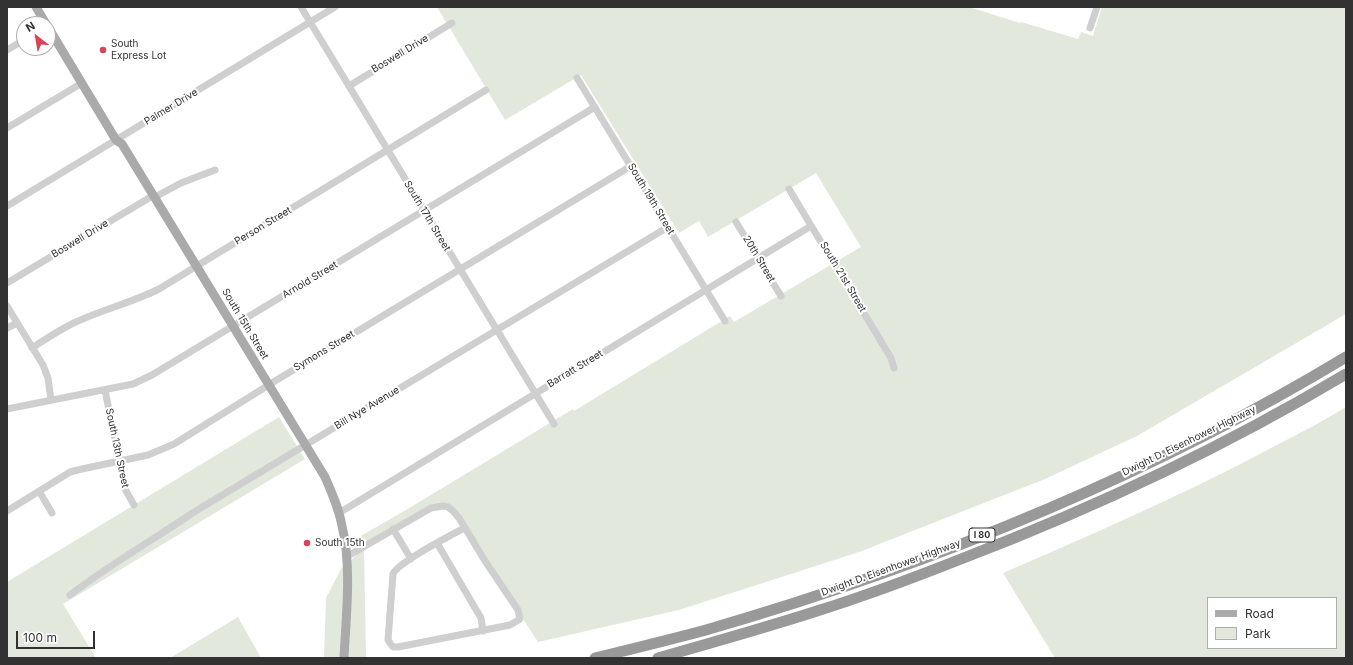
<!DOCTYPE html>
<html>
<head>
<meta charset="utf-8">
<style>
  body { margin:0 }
  #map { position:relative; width:1353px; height:665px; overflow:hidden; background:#fff; font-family:Inter,sans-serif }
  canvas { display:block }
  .frame { position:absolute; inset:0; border:8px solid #323232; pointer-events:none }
  .legend { position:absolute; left:1207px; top:597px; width:130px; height:52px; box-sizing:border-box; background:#fff; border:1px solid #adadad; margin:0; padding:5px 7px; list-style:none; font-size:12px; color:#323232 }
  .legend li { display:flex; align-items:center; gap:8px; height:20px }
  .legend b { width:20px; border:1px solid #adadad }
  .north { position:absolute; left:16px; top:16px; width:40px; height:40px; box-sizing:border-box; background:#fff; border:1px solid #adadad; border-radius:50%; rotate:329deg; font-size:11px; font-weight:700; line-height:16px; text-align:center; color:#323232 }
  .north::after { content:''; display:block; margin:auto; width:14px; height:18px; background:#da4356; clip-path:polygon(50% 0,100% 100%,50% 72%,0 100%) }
  .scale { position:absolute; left:16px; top:631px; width:79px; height:18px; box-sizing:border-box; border:2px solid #323232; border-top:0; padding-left:5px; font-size:12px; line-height:14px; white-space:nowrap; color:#323232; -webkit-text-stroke:3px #fff; paint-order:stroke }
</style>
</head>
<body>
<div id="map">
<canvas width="1353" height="665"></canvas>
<div class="frame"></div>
<ul class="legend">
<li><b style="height:5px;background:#aaa"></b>Road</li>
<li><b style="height:11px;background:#e2e8dc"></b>Park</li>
</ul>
<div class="north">N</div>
<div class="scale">100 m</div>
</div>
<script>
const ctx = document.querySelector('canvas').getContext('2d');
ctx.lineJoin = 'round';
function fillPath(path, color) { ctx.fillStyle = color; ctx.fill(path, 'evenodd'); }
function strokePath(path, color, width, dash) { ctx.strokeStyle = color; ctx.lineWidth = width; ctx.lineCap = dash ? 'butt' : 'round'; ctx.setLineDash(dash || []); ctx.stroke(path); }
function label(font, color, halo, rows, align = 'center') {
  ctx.font = font + ' Inter,sans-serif'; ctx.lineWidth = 4; ctx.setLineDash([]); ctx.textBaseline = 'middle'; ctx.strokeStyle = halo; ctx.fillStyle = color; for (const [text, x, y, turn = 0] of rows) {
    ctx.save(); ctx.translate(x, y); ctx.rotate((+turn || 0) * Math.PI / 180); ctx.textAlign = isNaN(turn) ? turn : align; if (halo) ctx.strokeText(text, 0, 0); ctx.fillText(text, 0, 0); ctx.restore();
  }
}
fillPath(new Path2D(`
  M437,7H969L1020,23L1021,22L1078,39L1081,32L1093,36L1102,7H1346V314L1137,436L1045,479L859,552L679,610L538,642L453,511L437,506L364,549L366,658H324L326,598L341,569L360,552L352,541L406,510L573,409L574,411L730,316L734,322L861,247L816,173L708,237L699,221L679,233L581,75L505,120Z
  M1346,407V658H1055L1003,573C1089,536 1175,498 1258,455C1288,439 1317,425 1346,407ZM1208,598H1336V648H1208Z
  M279,417L305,459L63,604L96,658H7V582Z
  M238,617L261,658H170Z`), '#e2e8dc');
strokePath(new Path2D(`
  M301,7L554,424
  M1090,28L1097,7
  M7,50L24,40
  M577,78L725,321
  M349,86L452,23
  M7,128L82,83
  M789,189L891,358L894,368
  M155,197L181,183L215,170
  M7,206L335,7
  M736,222L781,296
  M7,283L154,195
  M7,306L43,365L48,378L51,400
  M7,328L17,323
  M32,348C47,338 62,328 78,321C105,309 133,302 159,289L486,90
  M105,390L125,489L134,505
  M7,409L133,384L152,375L595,107
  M39,491L52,513
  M7,511L70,472L82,469L148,455L174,444L280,378L631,166
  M339,513L811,226
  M393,529L411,559
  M437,543L478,613L481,618L483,631
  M346,557L431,508L443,506L448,507L453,511L459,518L485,561L518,610L520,619L510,625L398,647H393L390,643L388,640L393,574C398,562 450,536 464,528
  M70,595C109,565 153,540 194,512L668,227`), '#cfcfcf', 7);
strokePath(new Path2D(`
  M36,7L46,24
  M48,27L116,140L122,144L325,477C332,493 339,509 342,526C352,566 346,617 344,658`), '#aaa', 9);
strokePath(new Path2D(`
  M595,658C632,649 669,640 706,630C927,566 1149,476 1346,357
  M658,658C711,643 764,628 817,611C865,596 913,578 961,559C1094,508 1224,447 1346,374`), '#999', 11);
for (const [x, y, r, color] of [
  [103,50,4,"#da4356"],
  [307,543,4,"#da4356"]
]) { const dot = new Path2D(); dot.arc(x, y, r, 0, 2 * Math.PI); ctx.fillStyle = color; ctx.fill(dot); strokePath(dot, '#fff', 1.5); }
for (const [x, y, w] of [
  [982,535,26]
]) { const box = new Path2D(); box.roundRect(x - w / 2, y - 7, w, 14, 3); ctx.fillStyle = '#fff'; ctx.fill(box); strokePath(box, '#323232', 1); }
label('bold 9px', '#323232', null, [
  ["I 80",982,535]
]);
label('10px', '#323232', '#fff', [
  ["South",111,44],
  ["Express Lot",111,56],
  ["South 15th",315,543]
], 'left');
label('10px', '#323232', '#fff', [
  ["Boswell Drive",400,54,-31],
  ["Palmer Drive",171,107,-31],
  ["South 19th Street",651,199,59],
  ["South 17th Street",427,216,59],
  ["Person Street",263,226,-31],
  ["Boswell Drive",80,239,-31],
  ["20th Street",759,259,59],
  ["South 21st Street",843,277,59],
  ["Arnold Street",310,280,-31],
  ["South 15th Street",245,324,59],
  ["Symons Street",324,351,-31],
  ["Barratt Street",575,369,-31],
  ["Bill Nye Avenue",367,408,-31],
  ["Dwight D. Eisenhower Highway",1189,441,-26],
  ["South 13th Street",117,448,78],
  ["Dwight D. Eisenhower Highway",891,568,-20]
]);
</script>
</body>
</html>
